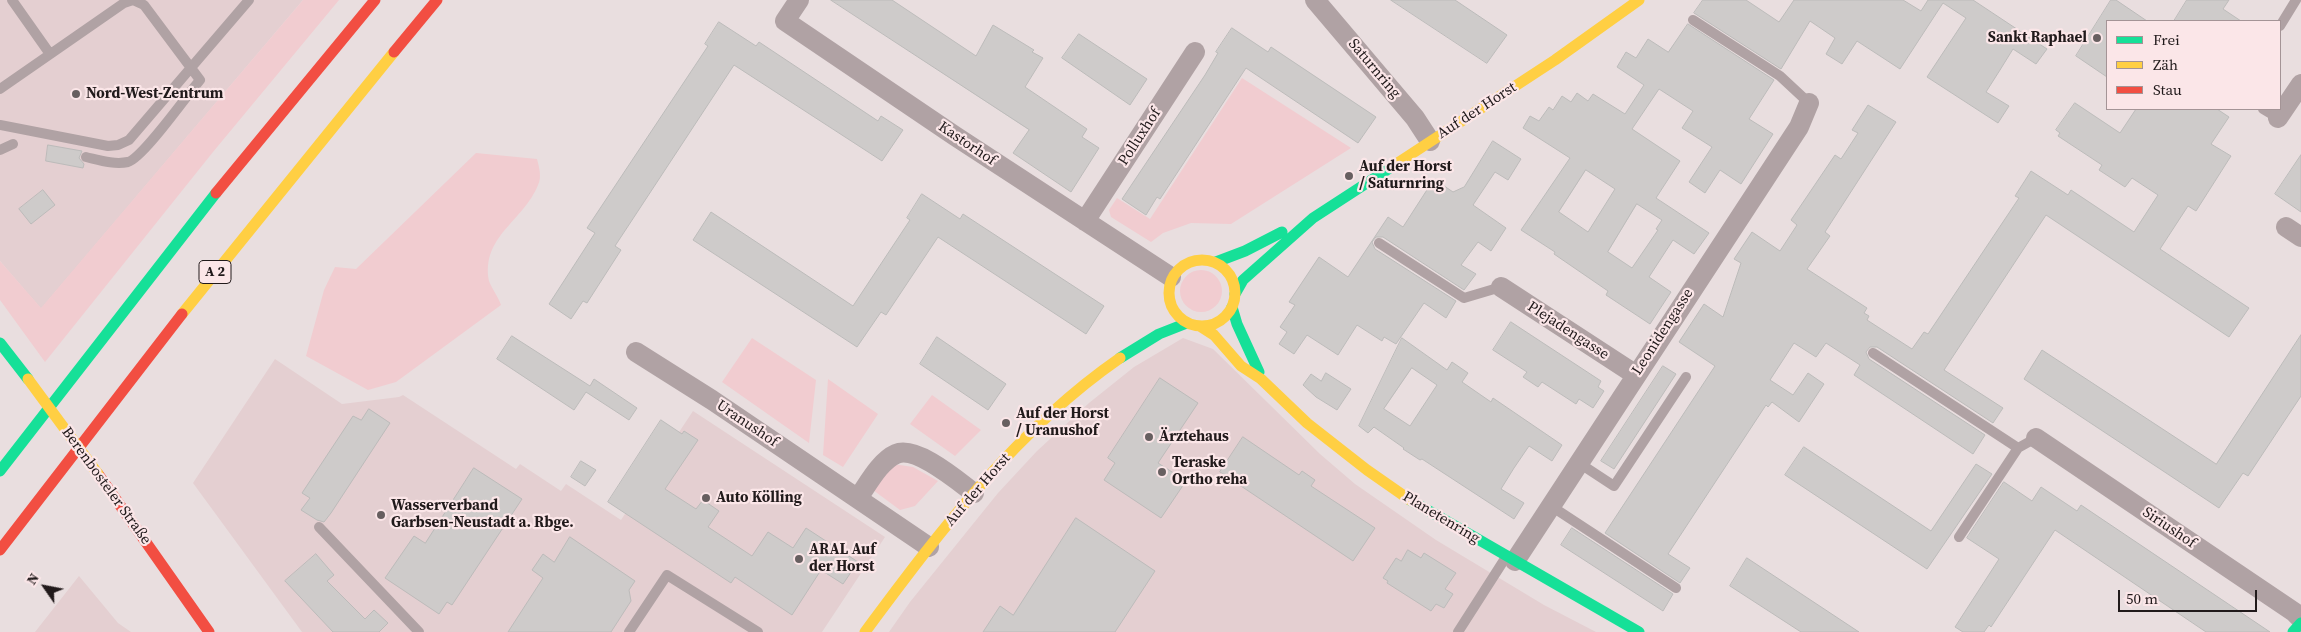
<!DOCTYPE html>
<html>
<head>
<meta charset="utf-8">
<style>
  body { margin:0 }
  #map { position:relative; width:2301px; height:632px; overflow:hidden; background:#e9dedf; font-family:"Source Serif 4",serif }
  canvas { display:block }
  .legend { position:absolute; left:2106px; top:20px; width:175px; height:90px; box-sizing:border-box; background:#fbe6e8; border:1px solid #a49496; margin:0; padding:6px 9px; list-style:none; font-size:15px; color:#211a1b }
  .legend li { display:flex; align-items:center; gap:10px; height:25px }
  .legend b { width:25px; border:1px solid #a49496 }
  .north { position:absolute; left:20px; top:562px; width:50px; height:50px; -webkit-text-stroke:4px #fbe6e8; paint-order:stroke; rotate:303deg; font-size:14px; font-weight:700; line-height:20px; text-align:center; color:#211a1b }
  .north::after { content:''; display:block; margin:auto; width:18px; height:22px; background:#211a1b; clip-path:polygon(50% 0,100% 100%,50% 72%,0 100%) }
  .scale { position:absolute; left:2118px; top:590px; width:139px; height:22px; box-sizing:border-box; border:2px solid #211a1b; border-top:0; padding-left:6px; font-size:15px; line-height:18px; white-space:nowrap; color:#211a1b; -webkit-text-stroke:4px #fbe6e8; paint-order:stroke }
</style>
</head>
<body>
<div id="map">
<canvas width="2301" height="632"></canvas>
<ul class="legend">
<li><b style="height:6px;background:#16e098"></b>Frei</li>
<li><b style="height:6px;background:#ffcf43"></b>Zäh</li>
<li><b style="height:6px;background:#f24e42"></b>Stau</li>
</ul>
<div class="north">N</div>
<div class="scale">50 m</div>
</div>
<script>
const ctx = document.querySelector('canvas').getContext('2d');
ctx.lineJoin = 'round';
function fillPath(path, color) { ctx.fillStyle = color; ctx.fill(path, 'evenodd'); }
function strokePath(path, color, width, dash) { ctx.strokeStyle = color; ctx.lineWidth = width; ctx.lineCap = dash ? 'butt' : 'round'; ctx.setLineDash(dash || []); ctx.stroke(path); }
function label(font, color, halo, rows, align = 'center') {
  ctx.font = font + ' "Source Serif 4",serif'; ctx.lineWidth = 4.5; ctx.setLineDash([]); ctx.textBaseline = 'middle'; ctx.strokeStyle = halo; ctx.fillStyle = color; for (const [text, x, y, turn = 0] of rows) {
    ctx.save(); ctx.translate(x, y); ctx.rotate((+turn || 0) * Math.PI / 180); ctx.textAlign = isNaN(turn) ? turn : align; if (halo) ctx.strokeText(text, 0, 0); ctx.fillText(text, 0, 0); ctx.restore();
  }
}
fillPath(new Path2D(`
  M0,0H303L41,309L0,261Z
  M1183,338L1213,349L1320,454L1355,484L1436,540L1544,605L1596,632H889L910,602L998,493L1037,451L1089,403L1134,367Z
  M275,359L342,404L399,397L403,395L516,469L520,464L561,491L566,484L621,520L693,411L885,537L822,632H302L193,483Z
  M79,576L118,623L131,632H35Z`), '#e4cfd1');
fillPath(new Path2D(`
  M303,0H339L213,152L45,362L0,300V261L41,308Z
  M1242,78L1351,148L1231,224L1191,223L1163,233L1151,242L1111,217L1109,210L1117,198L1150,219Z
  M476,153L537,159C539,167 542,177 538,185C523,222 481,236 489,281C491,287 499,298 501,305L396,382L368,390L306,356L324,290L335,267L356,269Z
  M1180 291a21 21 0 1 1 42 0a21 21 0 1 1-42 0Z
  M752,338L816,380L809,443L722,382Z
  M828,379L878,414L843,467L823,455Z
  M932,395L981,430L955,456L910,424Z
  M893,464L913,467L938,481L915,506L900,510L873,490Z`), '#f1ccd0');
const building = new Path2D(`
  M831,0H892L976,56L993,25L1034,50L1032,52L1043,58L1025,87L1087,129L1082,137L1099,148L1071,192L1013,153L1029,130Z
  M1391,0H1455L1507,35L1487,63Z
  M1703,0H1746L1779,22L1794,0H1903L1921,11L1928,0H1973L2047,49L2036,64L2013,49L2000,70L1986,92L2009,106L1998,123L1927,77L1966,18L1943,3L1900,69L1857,41L1842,64L1826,54L1835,38L1810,21L1781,69L1694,13Z
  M2111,0H2116L2147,21H2107V77L2076,56Z
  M2187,0H2229L2223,9L2241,21H2174Z
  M719,22L756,46L759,42L878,121L881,116L903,130L882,161L734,65L615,246L621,250L587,303L583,301L571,319L549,304L595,233L587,228L708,46L705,44Z
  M1688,24L1774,80L1749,119L1773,134L1741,184L1720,170L1705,193L1689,182L1712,147L1682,128L1693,111L1659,89L1632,129L1680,161L1656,198L1709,233L1694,254L1673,240L1649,277L1671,292L1650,324L1606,295L1608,291L1554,254L1555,252L1521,230L1570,158L1523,128L1530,116L1539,121L1549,107L1553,110L1562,96L1571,102L1577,93L1588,101L1593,94L1625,114L1644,85L1617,67L1626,52L1636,58L1648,39L1668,52ZM1586,170L1615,189L1588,232L1559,212ZM1637,204L1662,220L1656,229L1658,230L1632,268L1608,252Z
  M1232,28L1268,52L1271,47L1376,117L1358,143L1246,68L1160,199L1157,197L1146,215L1122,199L1205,75L1218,53L1216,52Z
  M1079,34L1147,79L1130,105L1062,58Z
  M2075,103L2120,133L2136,109H2217L2229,117L2211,144L2231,156L2196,211L2188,206L2160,249L2249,308L2229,337L2046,215L1944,370L2003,408L1993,423L1877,347H1870L1866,352L1869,359L1985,435L1973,454L1854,375L1860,365L1826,343L1816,357L1794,343L1770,380L1793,395L1808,373L1824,384L1799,422L1772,402L1768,407L1766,405L1668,554L1690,568L1680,583L1605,533L1715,366L1679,342L1704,304L1723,317L1741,263L1734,259L1752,232L1780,251L1797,225L1791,220L1835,155L1841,159L1858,133L1852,130L1868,105L1896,122L1825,232L1830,236L1807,269L1867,308L1864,313L1869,316L1867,320L1912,349L1924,332L1928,334L2019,198L2015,196L2031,171L2068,195L2071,190L2134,232L2158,195L2132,178L2125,187L2099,170L2102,165L2058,136L2060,133L2056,130Z
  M1493,141L1521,159L1508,180L1495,172L1473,205L1506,228L1491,251L1478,242L1461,265L1476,274L1464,290L1383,237H1376L1372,242L1375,249L1456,301L1446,318L1424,303L1396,344L1384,337L1382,341L1357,325L1338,355L1307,335L1294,354L1279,344L1287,332L1280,327L1295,305L1289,302L1319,257L1348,277L1388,217L1403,227L1434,179L1453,192L1464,187Z
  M48,145L82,151L79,158L84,164L83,168L46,161Z
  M2301,155V212L2275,194Z
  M43,190L55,205L31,224L19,209Z
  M922,194L960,219L963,214L1104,306L1086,334L938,237L886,315L881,312L857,347L693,240L711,212L853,306L910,220L907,218Z
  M1511,322L1601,381L1598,387L1604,391L1593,408L1579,399L1576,404L1542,382L1538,387L1523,377L1527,372L1493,350Z
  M2301,335V396L2248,476L2243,473L2219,508L2024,379L2042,350L2216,464Z
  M512,336L590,386L594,379L637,408L629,420L586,392L574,410L497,359Z
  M937,337L1006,384L988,410L920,364Z
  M1402,338L1447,370L1452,362L1468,373L1462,382L1491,402L1493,398L1562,445L1552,461L1529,446L1514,468L1501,489L1524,503L1514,519L1422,459L1420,460L1403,449L1404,448L1374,427L1368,433L1359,426ZM1412,368L1437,385L1410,426L1384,409Z
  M1663,366L1676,374L1614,469L1601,461Z
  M1326,373L1351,389L1337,410L1316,397L1303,385L1311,374L1321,381Z
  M1160,378L1198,403L1158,463L1186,481L1161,518L1104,480L1115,463L1108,458Z
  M369,409L390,423L331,513L324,522L317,520L301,510L310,498L302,493L353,416L361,420Z
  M661,420L682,434L684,431L698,440L665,489L696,509L703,500L719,511L708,527L752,556L768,532L793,548L806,528L858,562L843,584L821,570L792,615L735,577L731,583L608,502Z
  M1243,437L1299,475L1302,471L1315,480L1311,486L1375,528L1353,561L1220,472Z
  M1804,447L1931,531L1976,464L1992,474L1927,569L1785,475Z
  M581,461L596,470L585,486L571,477Z
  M474,468L522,499L452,605L447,602L439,614L385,578L414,536L425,543Z
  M2004,482L2032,501L2041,487L2077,511L2081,505L2270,632H2206L2055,530L1991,627L1989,625L1984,632H1963L1955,627L1999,559L1967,538Z
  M1076,518L1155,571L1115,632H983L1000,606L1013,615Z
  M1572,528L1673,594L1663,611L1561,545Z
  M570,537L635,581L629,590L631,601L611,632H508L543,578L532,570L543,554L554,562Z
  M1408,550L1421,558L1424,553L1456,573L1445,589L1453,594L1444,608L1436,604L1431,611L1387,583L1388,581L1383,578L1396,558L1401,561Z
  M316,554L334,575L327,581L365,619L374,610L388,623L379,632H333L285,581Z
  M1747,558L1859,632H1801L1730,586Z`);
fillPath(building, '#cecbca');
strokePath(building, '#bcbbba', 1);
strokePath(new Path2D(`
  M12,0L50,54
  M1693,20L1780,76L1809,103
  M2280,26L2296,0
  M0,89L124,3L133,0
  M2263,109L2278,118
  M0,125L108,146L118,145L129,140L249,0
  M0,150L13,144
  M86,157C99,160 114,165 128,162C143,158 187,95 200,80L144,5L133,0
  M1379,243L1464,298L1501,287
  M1873,353L2018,448
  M1579,463L1614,486L1686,377
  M1551,506L1676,588
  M319,527L419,632
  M1959,537L2018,448L2036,438
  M629,632L667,575L758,632
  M1458,632L1506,557`), '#b0a2a4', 10);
strokePath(new Path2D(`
  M799,0L785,21L955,136L1171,277
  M1315,0L1415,118L1430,141
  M2278,118L2301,84
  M1085,221L1195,52
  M2286,227L2301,237
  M1501,287L1636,375
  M636,352L712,400L929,547
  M2036,438L2294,612L2301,619
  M858,498C868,484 880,461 896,454C916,445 958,481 974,493
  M1515,561L1799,127L1809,103`), '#b0a2a4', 20);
strokePath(new Path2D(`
  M1216,262L1245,251L1282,232
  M1235,294L1243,280L1313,218L1393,166
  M1232,307L1237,324L1259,372
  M0,343L28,379
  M1120,358L1159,334L1187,323
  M0,471L216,193
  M1410,500L1639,632
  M2293,632L2301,623`), '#16e098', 11);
strokePath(new Path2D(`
  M1393,166L1555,60L1639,0
  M1169 293a33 33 0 1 1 66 0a33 33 0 1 1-66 0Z
  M182,314L394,52
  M1200,326L1214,335L1241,366L1261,379L1307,423L1367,470L1410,500
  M865,632C940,531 1016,430 1120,358`), '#ffcf43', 11);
strokePath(new Path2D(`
  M394,52L437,0
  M216,193L375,0
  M98,474L209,632
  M0,550L182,314`), '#f24e42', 11);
strokePath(new Path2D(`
  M28,379L98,474`), '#ffcf43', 11);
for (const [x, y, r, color] of [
  [2097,38,5,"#675f60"],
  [76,94,5,"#675f60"],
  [1349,176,5,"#675f60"],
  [1006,423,5,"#675f60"],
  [1149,437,5,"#675f60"],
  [1162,472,5,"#675f60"],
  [706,498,5,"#675f60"],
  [381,515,5,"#675f60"],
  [799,559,5,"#675f60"]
]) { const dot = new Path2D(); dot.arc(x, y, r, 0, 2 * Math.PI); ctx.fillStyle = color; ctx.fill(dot); strokePath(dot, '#fbe6e8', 2); }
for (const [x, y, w] of [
  [215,272,32]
]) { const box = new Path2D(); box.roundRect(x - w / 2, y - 11.5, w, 23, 4); ctx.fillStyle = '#fbe6e8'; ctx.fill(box); strokePath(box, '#211a1b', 1); }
label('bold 14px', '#211a1b', null, [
  ["A 2",215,272]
]);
label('bold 15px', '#211a1b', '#fbe6e8', [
  ["Sankt Raphael",2087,38,"right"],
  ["Nord-West-Zentrum",86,94],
  ["Auf der Horst",1359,167],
  ["/ Saturnring",1359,184],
  ["Auf der Horst",1016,414],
  ["/ Uranushof",1016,431],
  ["Ärztehaus",1159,437],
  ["Teraske",1172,463],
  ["Ortho reha",1172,480],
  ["Auto Kölling",716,498],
  ["Wasserverband",391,506],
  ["Garbsen-Neustadt a. Rbge.",391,523],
  ["ARAL Auf",809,550],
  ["der Horst",809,567]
], 'left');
label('15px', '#211a1b', '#fbe6e8', [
  ["Saturnring",1374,69,50],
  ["Auf der Horst",1477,111,-33],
  ["Polluxhof",1140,137,-57],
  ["Kastorhof",967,144,34],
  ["Plejadengasse",1568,331,33],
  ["Leonidengasse",1663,332,-57],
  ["Uranushof",747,424,34],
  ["Berenbosteler Straße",106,486,54],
  ["Auf der Horst",978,490,-49],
  ["Planetenring",1441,518,31],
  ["Siriushof",2169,528,34]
]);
</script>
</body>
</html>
